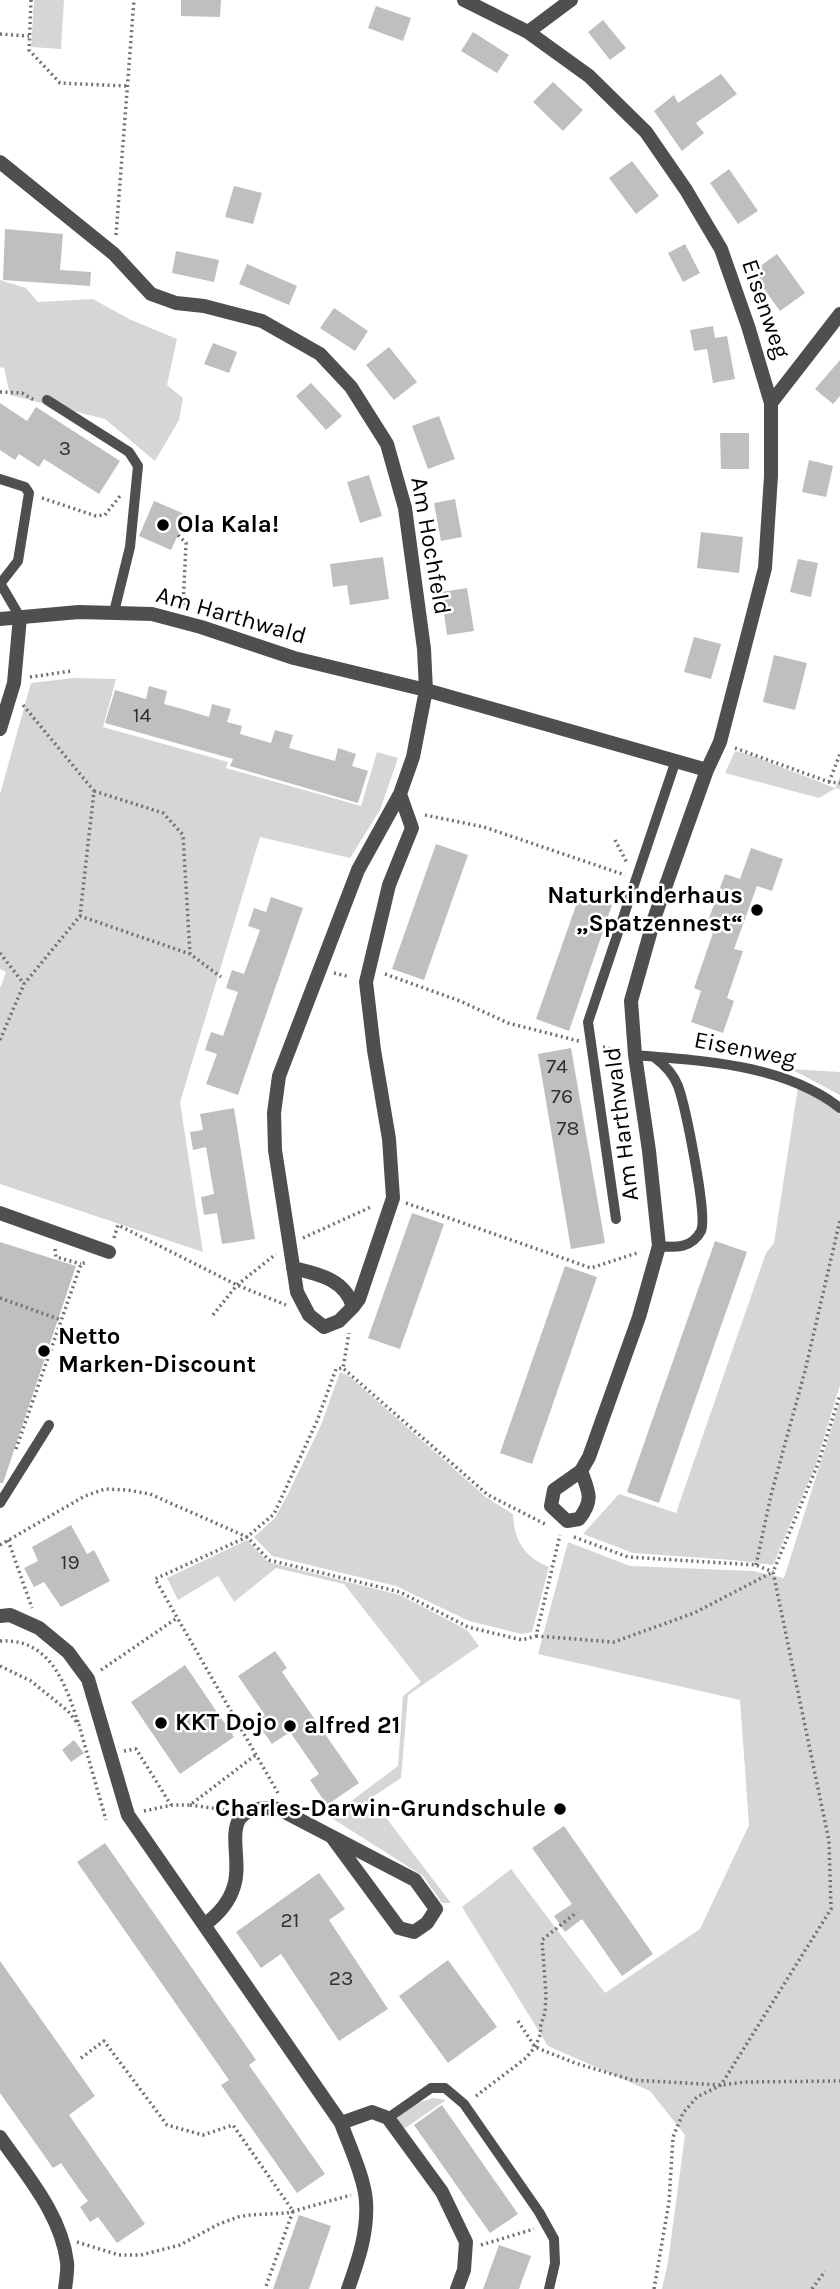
<!DOCTYPE html>
<html>
<head>
<meta charset="utf-8">
<style>
  body { margin:0 }
  canvas { display:block; background:#fff }
</style>
</head>
<body>
<canvas width="840" height="2289"></canvas>
<script>
const ctx = document.querySelector('canvas').getContext('2d');
ctx.lineJoin = 'round';
function fillPath(path, color) { ctx.fillStyle = color; ctx.fill(path, 'evenodd'); }
function strokePath(path, color, width, dash) { ctx.strokeStyle = color; ctx.lineWidth = width; ctx.lineCap = dash ? 'butt' : 'round'; ctx.setLineDash(dash || []); ctx.stroke(path); }
function label(font, color, halo, rows, align = 'center') {
  ctx.font = font + ' Karla,sans-serif'; ctx.lineWidth = 5; ctx.setLineDash([]); ctx.textBaseline = 'middle'; ctx.strokeStyle = halo; ctx.fillStyle = color; for (const [text, x, y, turn = 0] of rows) {
    ctx.save(); ctx.translate(x, y); ctx.rotate((+turn || 0) * Math.PI / 180); ctx.textAlign = isNaN(turn) ? turn : align; if (halo) ctx.strokeText(text, 0, 0); ctx.fillText(text, 0, 0); ctx.restore();
  }
}
fillPath(new Path2D(`
  M34,0H64L61,49L31,47Z
  M0,280L26,288L38,302L93,299L129,319L177,339L167,385L183,398L179,420L155,461L105,419L10,395L4,368L0,367Z
  M74,678L116,679L103,727L228,762L226,768L361,806L377,752L398,758L380,810L350,858L260,837L180,1102L203,1252L0,1184V988L6,972L0,969V794L31,683Z
  M735,751L748,754L835,788L840,777V789L836,788L819,798L725,773Z
  M791,1069L840,1072V1095Z
  M798,1087L840,1112V1385L816,1464L773,1565L732,1560L633,1553L583,1534L619,1494L676,1513L766,1253L774,1243Z
  M340,1372L349,1376L487,1498L513,1514C514,1540 524,1557 549,1567L532,1632L522,1634L469,1621L396,1586L272,1556L254,1537L275,1518L288,1494L321,1425Z
  M840,1401V2289H662L668,2262L685,2135L650,2091L548,2046L462,1907L511,1869L605,1993L700,1929L749,1825L740,1700L538,1654L568,1542L630,1566L753,1571L784,1578Z
  M247,1540L268,1562L400,1595L467,1630L479,1646L408,1695L401,1778L371,1798L451,1903H442L423,1876L330,1817L398,1766L403,1696L421,1682L344,1584L276,1568L234,1602L218,1576L178,1600L167,1578Z
  M433,2098L446,2100L401,2131L397,2122L399,2114L414,2104Z`), '#d6d6d6');
fillPath(new Path2D(`
  M181,0H221L220,17L181,16Z
  M376,6L411,18L403,41L368,28Z
  M603,20L626,48L610,60L588,32Z
  M473,32L509,55L497,73L461,51Z
  M721,74L737,94L696,123L704,133L682,151L654,111L674,95L678,103Z
  M553,82L583,110L563,131L533,102Z
  M632,161L659,196L636,214L609,178Z
  M729,169L758,211L738,224L710,183Z
  M234,186L262,193L253,224L225,217Z
  M5,229L63,234L60,270L91,272L90,286L3,280Z
  M685,244L700,273L683,282L668,253Z
  M176,251L219,260L214,282L172,273Z
  M777,254L805,293L780,311L752,272Z
  M247,264L297,286L289,305L239,284Z
  M334,308L368,331L355,351L320,328Z
  M713,326L715,338L727,336L735,379L713,383L707,349L694,351L690,330Z
  M213,343L237,352L229,373L204,364Z
  M389,347L417,382L394,400L366,365Z
  M840,360V396L833,404L815,389Z
  M311,383L342,416L326,430L296,396Z
  M0,403L27,421L36,407L120,461L99,494L44,459L39,467L19,454L15,460L0,450Z
  M439,416L455,459L428,469L412,426Z
  M720,433H749V469H721Z
  M809,460L833,466L826,497L802,492Z
  M369,475L382,516L360,523L347,482Z
  M455,499L462,537L441,541L434,503Z
  M154,501L187,515L171,550L139,536Z
  M701,532L743,537L739,573L697,568Z
  M383,557L389,599L350,605L347,585L333,587L330,564Z
  M798,559L818,563L811,597L790,592Z
  M467,588L474,631L447,635L441,592Z
  M694,637L721,644L711,679L684,672Z
  M774,655L807,663L795,710L763,702Z
  M149,686L167,691L164,704L179,708L209,717L212,704L231,709L227,722L242,726L240,734L271,743L275,730L293,735L289,748L335,761L338,748L356,754L352,766L368,771L358,803L230,766L233,759L105,723L115,690L146,699Z
  M436,844L468,855L424,980L392,969Z
  M751,848L783,859L772,891L757,886L734,949L743,951L727,998L734,1001L723,1033L691,1022L701,991L694,988L716,924L708,921L725,874L740,879Z
  M580,894L612,905L569,1031L536,1019Z
  M271,897L303,908L238,1095L206,1084L217,1054L205,1050L211,1032L223,1036L238,992L226,988L232,970L244,974L260,930L248,926L254,908L266,912Z
  M571,1048L605,1243L571,1249L538,1054Z
  M234,1108L255,1239L222,1244L217,1213L204,1215L201,1197L214,1194L206,1147L193,1150L190,1132L203,1130L200,1114Z
  M412,1213L444,1224L400,1349L368,1338Z
  M715,1241L747,1252L659,1503L627,1492Z
  M0,1242L76,1266L3,1483H0Z
  M565,1266L597,1277L532,1464L500,1453Z
  M71,1525L87,1554L94,1550L110,1581L61,1607L44,1582L34,1587L24,1568L38,1561L32,1547Z
  M275,1651L287,1668L282,1672L359,1783L327,1805L310,1780L319,1774L290,1732L272,1744L256,1721L265,1715L238,1676Z
  M185,1665L234,1737L180,1774L131,1702Z
  M74,1740L84,1753L71,1762L62,1750Z
  M564,1826L653,1954L622,1976L582,1919L565,1932L554,1916L572,1904L532,1848Z
  M105,1843L256,2060L249,2065L325,2174L297,2193L221,2085L229,2080L77,1862Z
  M319,1873L345,1909L329,1920L388,2009L339,2041L281,1954L261,1968L236,1932Z
  M448,1960L497,2027L448,2063L399,1996Z
  M0,1961L95,2096L69,2115L145,2224L117,2243L98,2217L90,2222L80,2207L88,2201L79,2189L61,2163L53,2168L0,2093Z
  M442,2105L518,2214L490,2233L414,2125Z
  M299,2215L331,2226L309,2289H273Z
  M499,2245L531,2256L519,2289H483Z`), '#bfbfbf');
strokePath(new Path2D(`
  M31,0L29,50L60,83L127,86
  M0,34L29,36
  M116,235L134,0
  M0,392L22,393L34,400
  M42,498L96,516L105,515L120,496
  M178,535L186,543L183,607
  M30,677L72,671
  M23,705L94,791L80,916
  M735,748L829,782L840,783
  M829,782L840,754
  M94,791L163,813L183,835L190,954
  M425,815L484,827L625,875
  M615,840L627,863
  M0,953L24,984
  M334,973L350,977
  M385,974L460,1001L508,1023L579,1041
  M0,1040L24,984L80,916L190,954L221,977
  M603,1047L619,1051
  M406,1203L591,1268L640,1252
  M114,1238L118,1225L237,1285L286,1305
  M303,1238L373,1206
  M55,1249L56,1257L81,1264
  M0,1298L61,1320
  M213,1315L237,1285L276,1254
  M344,1369L488,1495L547,1525
  M16,1449L81,1264L87,1262
  M574,1537L628,1557L756,1565L773,1572
  M8,1540L32,1608
  M0,1545L85,1496L105,1489L127,1490L150,1494L247,1537L269,1560L400,1592L468,1627L522,1640L536,1636L560,1535
  M756,1565L771,1495L805,1371L840,1220
  M536,1636L614,1642L694,1613L773,1572
  M0,1641C50,1638 65,1683 78,1722
  M0,1666L31,1681L68,1711L79,1725L106,1820
  M101,1670L177,1618
  M124,1751L136,1749L171,1805
  M278,1793L155,1579L247,1537L274,1514L317,1421L336,1369L343,1368L349,1333
  M190,1805L227,1810
  M144,1811L172,1805H190L257,1754
  M518,2021L535,2047L575,2063L632,2080L721,2085L745,2082L840,2081
  M81,2058L104,2041L167,2125L203,2135L233,2125L293,2211L265,2289
  M476,2096L526,2058L535,2047L541,2033L540,2028L545,2012L546,1995L542,1940L577,1912
  M77,2242L119,2255H141L180,2245L219,2224L238,2217L250,2215L287,2213L351,2195
  M481,2245L534,2229
  M654,2289L669,2202L673,2137L683,2113L697,2097L721,2085L831,1909L829,1841L773,1572L818,1464L840,1395
  M812,2289L825,2271`), '#717171', 3.5, [2, 3.5]);
strokePath(new Path2D(`
  M47,400L129,452L138,466L130,547L114,612
  M0,479L25,487L29,493L18,561L0,584
  M0,583L20,617
  M635,1055C703,1061 784,1064 840,1108
  M654,1057C665,1065 673,1073 678,1086C685,1105 708,1216 701,1231C692,1248 676,1248 659,1246
  M616,1219L588,1022L676,760
  M0,1503L49,1425
  M388,2118L431,2088H445L464,2104L539,2212L554,2239L555,2263L549,2289`), '#4f4f4f', 10);
strokePath(new Path2D(`
  M464,0L528,32L589,76L646,132L686,190L721,249L748,326L771,403V476L765,568L720,742L707,770L655,916L631,1001L635,1055L649,1151L659,1246L639,1317L589,1457L581,1471L554,1490L551,1506L567,1521L579,1519C594,1500 589,1492 581,1471
  M528,32L571,0
  M0,162L114,254L151,294L176,303L204,306L262,321L320,354L351,387L387,444L405,508L424,649L426,690L413,757L400,794L358,870L279,1076L274,1113L275,1150L297,1292L309,1315L324,1327L339,1321L353,1307C345,1279 318,1274 293,1268
  M771,403L840,314
  M0,619L79,612L152,614L201,627L294,658L426,690L707,770
  M0,729L14,683L20,617
  M0,1213L109,1252
  M353,1307L359,1299L393,1198L389,1139L374,1050L366,982L389,885L412,828L400,794
  M0,1616L10,1615L39,1628L68,1652L88,1679L128,1815L341,2123C349,2145 365,2179 366,2202C368,2233 358,2261 348,2289
  M204,1925C218,1915 229,1903 234,1886C245,1853 212,1801 279,1809L415,1880L436,1909L427,1923L414,1932L399,1928L332,1837
  M341,2123L372,2112L388,2118L442,2192L466,2242L464,2270L457,2289
  M0,2137C26,2175 61,2214 67,2262C68,2270 66,2280 65,2289`), '#4f4f4f', 14);
for (const [x, y, r, color] of [
  [163,525,7,"#000"],
  [757,910,7,"#000"],
  [44,1351,7,"#000"],
  [161,1723,7,"#000"],
  [290,1726,7,"#000"],
  [560,1809,7,"#000"]
]) { const dot = new Path2D(); dot.arc(x, y, r, 0, 2 * Math.PI); ctx.fillStyle = color; ctx.fill(dot); strokePath(dot, '#fff', 2.5); }
label('21px', '#303030', null, [
  ["3",65,449],
  ["14",142,716],
  ["74",557,1067],
  ["76",562,1097],
  ["78",568,1129],
  ["19",70,1563],
  ["21",290,1921],
  ["23",341,1979]
]);
label('24px', '#000', '#fff', [
  ["Eisenweg",765,309,71],
  ["Am Hochfeld",430,546,80],
  ["Am Harthwald",231,616,16],
  ["Eisenweg",745,1050,11],
  ["Am Harthwald",622,1124,-97]
]);
label('bold 24px', '#000', '#fff', [
  ["Ola Kala!",177,525],
  ["Naturkinderhaus",743,896,"right"],
  ["„Spatzennest“",743,924,"right"],
  ["Netto",58,1337],
  ["Marken-Discount",58,1365],
  ["KKT Dojo",175,1723],
  ["alfred 21",304,1726],
  ["Charles-Darwin-Grundschule",546,1809,"right"]
], 'left');
</script>
</body>
</html>
